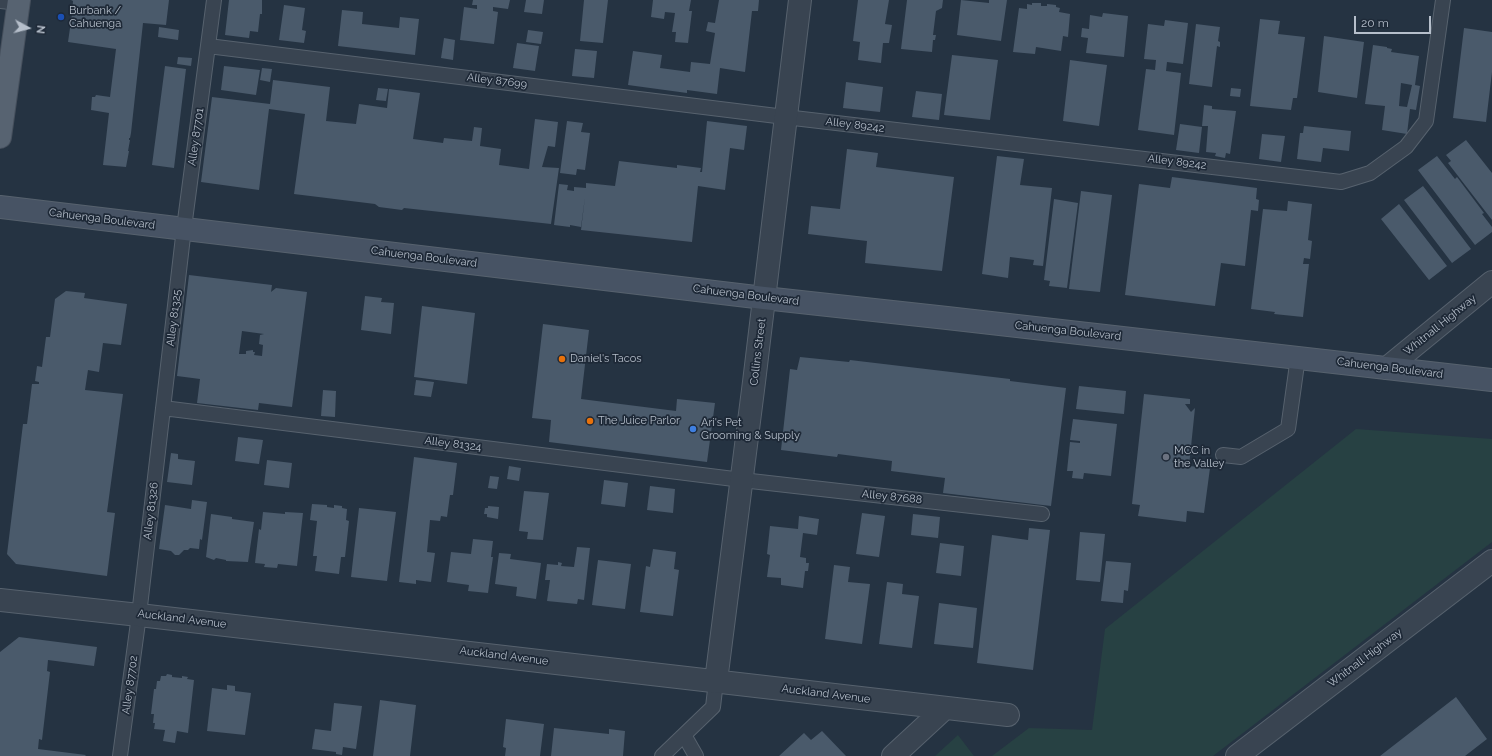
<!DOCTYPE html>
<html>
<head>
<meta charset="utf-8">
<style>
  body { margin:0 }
  #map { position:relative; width:1492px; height:756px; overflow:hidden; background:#253342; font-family:Raleway,sans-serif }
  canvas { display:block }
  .north { position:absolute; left:8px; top:8px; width:40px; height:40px; -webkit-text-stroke:3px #1e2937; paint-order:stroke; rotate:97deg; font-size:11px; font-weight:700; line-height:16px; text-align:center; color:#b6bfcb }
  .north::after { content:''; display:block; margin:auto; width:14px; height:18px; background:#b6bfcb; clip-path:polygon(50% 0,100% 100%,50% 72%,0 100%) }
  .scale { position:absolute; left:1354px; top:16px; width:77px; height:18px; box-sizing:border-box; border:2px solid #b6bfcb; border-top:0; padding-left:5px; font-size:12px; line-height:14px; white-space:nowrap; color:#b6bfcb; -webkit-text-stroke:3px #1e2937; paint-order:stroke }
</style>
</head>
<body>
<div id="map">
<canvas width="1492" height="756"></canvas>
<div class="north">N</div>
<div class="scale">20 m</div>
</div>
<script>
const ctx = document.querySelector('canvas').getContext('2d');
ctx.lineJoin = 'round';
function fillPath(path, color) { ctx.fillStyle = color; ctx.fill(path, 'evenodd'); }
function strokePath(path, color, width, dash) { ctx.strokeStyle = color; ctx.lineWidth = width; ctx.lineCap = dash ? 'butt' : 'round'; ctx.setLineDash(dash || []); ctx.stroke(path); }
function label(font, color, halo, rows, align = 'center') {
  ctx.font = font + ' Raleway,sans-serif'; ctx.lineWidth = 3.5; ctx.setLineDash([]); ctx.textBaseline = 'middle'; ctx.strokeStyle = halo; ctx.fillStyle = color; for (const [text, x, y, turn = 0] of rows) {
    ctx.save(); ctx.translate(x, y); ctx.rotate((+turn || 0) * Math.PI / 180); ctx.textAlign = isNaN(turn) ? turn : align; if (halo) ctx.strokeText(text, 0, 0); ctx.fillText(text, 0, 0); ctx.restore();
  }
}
fillPath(new Path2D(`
  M1356,429L1492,439V542L1213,756H992L1029,728L1092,730L1105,629Z
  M958,735L974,756H935Z`), '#274143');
fillPath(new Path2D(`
  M71,0H169L166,25L143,23L131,133L130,138H129V140H130L128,151H129L126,167L103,165L109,113L91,110L92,97H95L96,95L110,97L116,49L68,42L72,14L73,1Z
  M229,0H262V14H260L258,32L250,31L249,38L225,35Z
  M473,0H510L508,9L493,7V11L498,12L494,44L460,40L464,7L477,9V5H472Z
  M526,0H544L542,14L524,12Z
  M584,0H608L603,43L580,41Z
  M653,0H691L689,11H692L688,43L675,42L676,32H672L675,13L665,12L664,19L651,17Z
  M719,0H759L758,11H752L745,72L720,68L717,94L687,90V93L628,85L633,51L662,55L660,68L690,72L691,62L710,64L715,33L706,31L708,22L715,23Z
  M858,0H889L885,24L892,25L889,43H883L881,63L858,60L860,42L853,41Z
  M907,0H943L942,8L936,11L933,35H936L935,40H933L932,52L901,49Z
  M961,0L989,3V0H1007L1001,41L957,35Z
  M1032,3H1041V6H1047V4L1056,5V7L1060,8L1059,12L1070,14L1068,37L1063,36L1061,51L1036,47L1035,54L1013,52L1019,8L1027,9V4L1032,5Z
  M284,5L305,8L302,30L306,31L304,43L279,40Z
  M342,10L363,12L362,24L399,28L400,17L419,19L415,55L338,46Z
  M1103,13L1128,16L1124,57L1086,53L1088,38L1081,37L1082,28L1089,29L1090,15L1102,17Z
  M1260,19L1280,21L1278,34L1305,37L1297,98H1293L1291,110L1250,106Z
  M1165,20L1188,23L1183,64L1167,62L1166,71L1181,73L1174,135L1138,130L1146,69L1155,70L1156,60L1144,59L1148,24L1164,26Z
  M1196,24L1220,27L1218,41L1220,42V47L1217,46L1212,87L1189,84Z
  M159,27L179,30L178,40L158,37Z
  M1464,28L1492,32V72L1486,122L1453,118Z
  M528,30L543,32L541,44L526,42Z
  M1324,36L1364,42L1357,98L1318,92Z
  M444,38L455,40L453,60L441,58Z
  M517,43L539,46L535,71L513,68Z
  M1373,45L1387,47V48L1392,49L1391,52L1419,56L1415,85L1420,86L1416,110L1410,109L1407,134L1382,130L1385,106L1365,104ZM1401,83L1412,85L1407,107L1399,106Z
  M575,49L597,51L594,78L572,76Z
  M952,55L998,60L990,120L944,115Z
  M178,57L192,58L191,66L177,64Z
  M1070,60L1107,65L1099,126L1063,121Z
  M165,66L186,69L174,168L152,165Z
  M224,66L260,70L256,95L221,90Z
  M262,68L272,69L270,82L260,80Z
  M273,80L330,87L326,121L356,124L359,104L387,108L389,89L420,93L413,139L443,143L444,138L472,141L474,127L482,128L480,146L501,149L499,165L529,169L535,119L558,122L555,147L548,146L542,167L559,168L551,224L404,208L402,210L379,207L375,204L294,194L305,114L269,109L259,190L201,182L212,97L270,104Z
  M846,82L883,87L880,112L843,108Z
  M378,88L388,89L386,101L376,100Z
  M1231,88L1241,89L1240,97L1230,96Z
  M916,91L942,94L939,120L912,117Z
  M1204,105L1212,106V109L1236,111L1230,154L1226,153L1225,158L1215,156L1216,153L1206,152L1208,126H1202Z
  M567,121L583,123L581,132L590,133L585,170L577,169L576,175L560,173Z
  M707,121L747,126L744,150L730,148L725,190L698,186L692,242L581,230L585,197L581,227L570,225V227L554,225L559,184L568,185L567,190L574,191V187L586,188V183L615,186L619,161L677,168V165L701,168L700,172H702Z
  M1180,124L1202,127L1199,153L1176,150Z
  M1304,126L1351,131L1349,151L1323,148L1321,162L1297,159L1300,133H1303Z
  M1262,134L1285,136L1281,162L1259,159Z
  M1466,140L1492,173V220L1448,163L1451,161L1446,155Z
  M847,149L878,153L876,167L954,177L942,271L865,263L867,241L808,234L811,206L840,209Z
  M997,156L1024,159L1020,185L1052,188L1043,266L1033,265L1034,260L1010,257L1008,278L982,274Z
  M1437,156L1455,179L1457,177L1484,213L1482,214L1492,227V232L1475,245L1418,170Z
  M1172,177L1257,188L1256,199L1259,200L1258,211L1251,210L1245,266L1221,263L1215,306L1125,295L1139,184L1170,188Z
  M1423,186L1471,249L1452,263L1404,200Z
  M1081,191L1112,195L1100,292L1069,289Z
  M1054,199L1078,203L1067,288L1049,286L1050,281L1044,280Z
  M1288,201L1312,204L1308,240L1312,241L1310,259L1304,258L1303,264H1309L1303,317L1274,314L1275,312L1251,309L1263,209L1287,211Z
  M1399,204L1447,266L1429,280L1381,219Z
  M189,275L272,285L271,292L276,288L307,292L292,407L259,403L258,410L197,403L200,379L177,376ZM242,331L264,334L260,335L259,344L263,345L262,356L254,355L255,352H253V350L246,351V354H239Z
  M66,291L85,293L84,298L127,304L121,345L103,343L99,372L88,370L85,390L123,394L107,512L115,513L107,576L16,564L7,554L23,424H27L32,384H39V382L35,381L37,366L42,367L46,337H50L55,299Z
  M365,296L382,298L381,302L394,303L391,334L361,330Z
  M422,306L475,313L467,384L414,377Z
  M543,324L589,330L581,399L676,411L677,399L715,403L707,462L549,442L551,420L532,418Z
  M800,357L849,362L850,360L1010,379V381L1066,388L1051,506L943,493L945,478L891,471L892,461L838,454L837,457L781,450L790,369L797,370Z
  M416,380L434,382L431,397L414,395Z
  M1079,386L1126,391L1124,414L1076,409Z
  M323,390L336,391L335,417L321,416Z
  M1144,394L1190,399V404H1185L1191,412L1195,408L1189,466L1210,468L1204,513L1187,511L1186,522L1138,516L1140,505L1132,504Z
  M1073,419L1117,424L1111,476L1084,473L1083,479L1072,478L1073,471H1067L1070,442L1080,443V441L1070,440Z
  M238,437L263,440L259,464L235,461Z
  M171,453L178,454V459L195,461L192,485L167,482Z
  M414,457L457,463L453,495H450L447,517L441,516L440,521L430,520L427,552L435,553L431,582L416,580V584L399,582Z
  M267,460L292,463L289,488L264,485Z
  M509,466L521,468L519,481L507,479Z
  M490,476L499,477L497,489L488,488Z
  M604,480L628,483L625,507L601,504Z
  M650,486L675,489L673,513L647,510Z
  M524,491L549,493L543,540L527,539L528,532L519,531Z
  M192,500L207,502L202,540L200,539L199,549L190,548L188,550H184L179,555H175L171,551L159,549L165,505L191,509Z
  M312,504L327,505V507L334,508V505L342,506V508L347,509L346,520L349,521L345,557H341L339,574L315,571L317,556H313L317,521L310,520Z
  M488,506L499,507L498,519L487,517V514H484L485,508H488Z
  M359,508L396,512L387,581L351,577Z
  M263,512L285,514V512L303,513L297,566L278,564L277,568L264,567L265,564L255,563L259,529L261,530Z
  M862,513L885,516L879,557L856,554Z
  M211,514L232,517V519L254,522L248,562L226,561V560L216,558L214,560L206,557Z
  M913,514L940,517L938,538L911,535Z
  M799,516L819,519L817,535L803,533L800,557L806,558V563H809L808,571H805L803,588L781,585V578L767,577L770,555L767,554L770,526L798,529Z
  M1029,528L1050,530L1033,670L977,663L992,535L1028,540Z
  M1080,532L1105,534L1100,582L1076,580Z
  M473,539L493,541L491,557H493L488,593L468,591L469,585L447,582L451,552L471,554Z
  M940,543L964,546L961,576L936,573Z
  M577,547L590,548L584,600L578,599L577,604L547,601L550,580H545L547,564L558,565V562L562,563L561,566L574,567Z
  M653,549L676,552L674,569L679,570L673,616L640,612L646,566L650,567Z
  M499,553L511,554L510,559L541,563L536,599L516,596L517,587L495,584Z
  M598,560L631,564L625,609L592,605Z
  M1106,561L1131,563L1128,591L1124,590L1123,603L1101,601Z
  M834,565L850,567L848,582L870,584L862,644L825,639Z
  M887,582L903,584L902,594L919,596L912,648L879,644Z
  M939,603L977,608L973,648L934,644Z
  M19,637L97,647L94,666L48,660L47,671L50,672L42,740L39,739L38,749L86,755L85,756H0V652Z
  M167,674L172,675V677L182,678V676L188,677L187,679L194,680L188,733L177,731L175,743L163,741L165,730L154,729L155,723H153L154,714H151L154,689H156L157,681H160L161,676H166Z
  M227,685L235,686V691L251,693L245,735L207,731L212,688L227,690Z
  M1456,697L1487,739L1465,756H1380Z
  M380,700L416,705L410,756H373Z
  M334,703L362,706L356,749L343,747L342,755L336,754V752L312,749L315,729L331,731Z
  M506,719L544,724L540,756H505L506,748L503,747Z
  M554,728L609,734V729L625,731L623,756H551Z
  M822,731L846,756H779L804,733L811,740Z`), '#4a5a6b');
const lane = new Path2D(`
  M0,1L19,3
  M208,46L785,117L1341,182L1370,173L1406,147L1426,121L1443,0
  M163,408L742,480L1042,514
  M1223,455L1241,457L1288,429L1298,357
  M684,735L696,756
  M120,756L139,615L184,228L214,0
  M662,756L713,707L716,681`);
const street = new Path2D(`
  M1387,368L1492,282
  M0,600L139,615L1008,715
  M716,681L754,382L800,0
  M893,756L945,708
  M1237,756L1492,561`);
const secondary = new Path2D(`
  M0,207L764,298L947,318L1492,380`);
const primary = new Path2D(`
  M0,137L19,0`);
strokePath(lane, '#57626e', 16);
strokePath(street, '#57626e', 24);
strokePath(secondary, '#57626e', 24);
strokePath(primary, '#46505d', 24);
strokePath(lane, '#394451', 14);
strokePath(street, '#394451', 22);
strokePath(secondary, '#475364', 22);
strokePath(primary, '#576371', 22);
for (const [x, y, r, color] of [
  [61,17,4,"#1a4fb4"],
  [562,359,4,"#e8710a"],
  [590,421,4,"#e8710a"],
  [693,429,4,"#3f7fe0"],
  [1166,457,4,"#6b7280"]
]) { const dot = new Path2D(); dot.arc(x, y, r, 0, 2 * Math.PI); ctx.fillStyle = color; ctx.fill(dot); strokePath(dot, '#1e2937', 1.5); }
label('11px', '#b6bfcb', '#1e2937', [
  ["Burbank /",69,11],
  ["Cahuenga",69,24],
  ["Daniel's Tacos",570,359],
  ["The Juice Parlor",598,421],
  ["Ari's Pet",701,423],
  ["Grooming & Supply",701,436],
  ["MCC in",1174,451],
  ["the Valley",1174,464]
], 'left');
label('11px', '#b6bfcb', '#1e2937', [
  ["Alley 87699",497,81,7],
  ["Alley 89242",855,125,7],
  ["Alley 87701",196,137,-82],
  ["Alley 89242",1177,162,7],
  ["Cahuenga Boulevard",102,219,7],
  ["Cahuenga Boulevard",424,257,7],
  ["Cahuenga Boulevard",746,295,7],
  ["Alley 81325",174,318,-83],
  ["Whitnall Highway",1440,325,-39],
  ["Cahuenga Boulevard",1068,331,6],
  ["Collins Street",758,352,-83],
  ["Cahuenga Boulevard",1390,368,7],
  ["Alley 81324",453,444,7],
  ["Alley 87688",892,497,6],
  ["Alley 81326",151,511,-83],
  ["Auckland Avenue",182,619,7],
  ["Auckland Avenue",504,656,7],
  ["Whitnall Highway",1365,658,-37],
  ["Alley 87702",130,685,-82],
  ["Auckland Avenue",826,694,7]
]);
</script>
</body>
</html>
